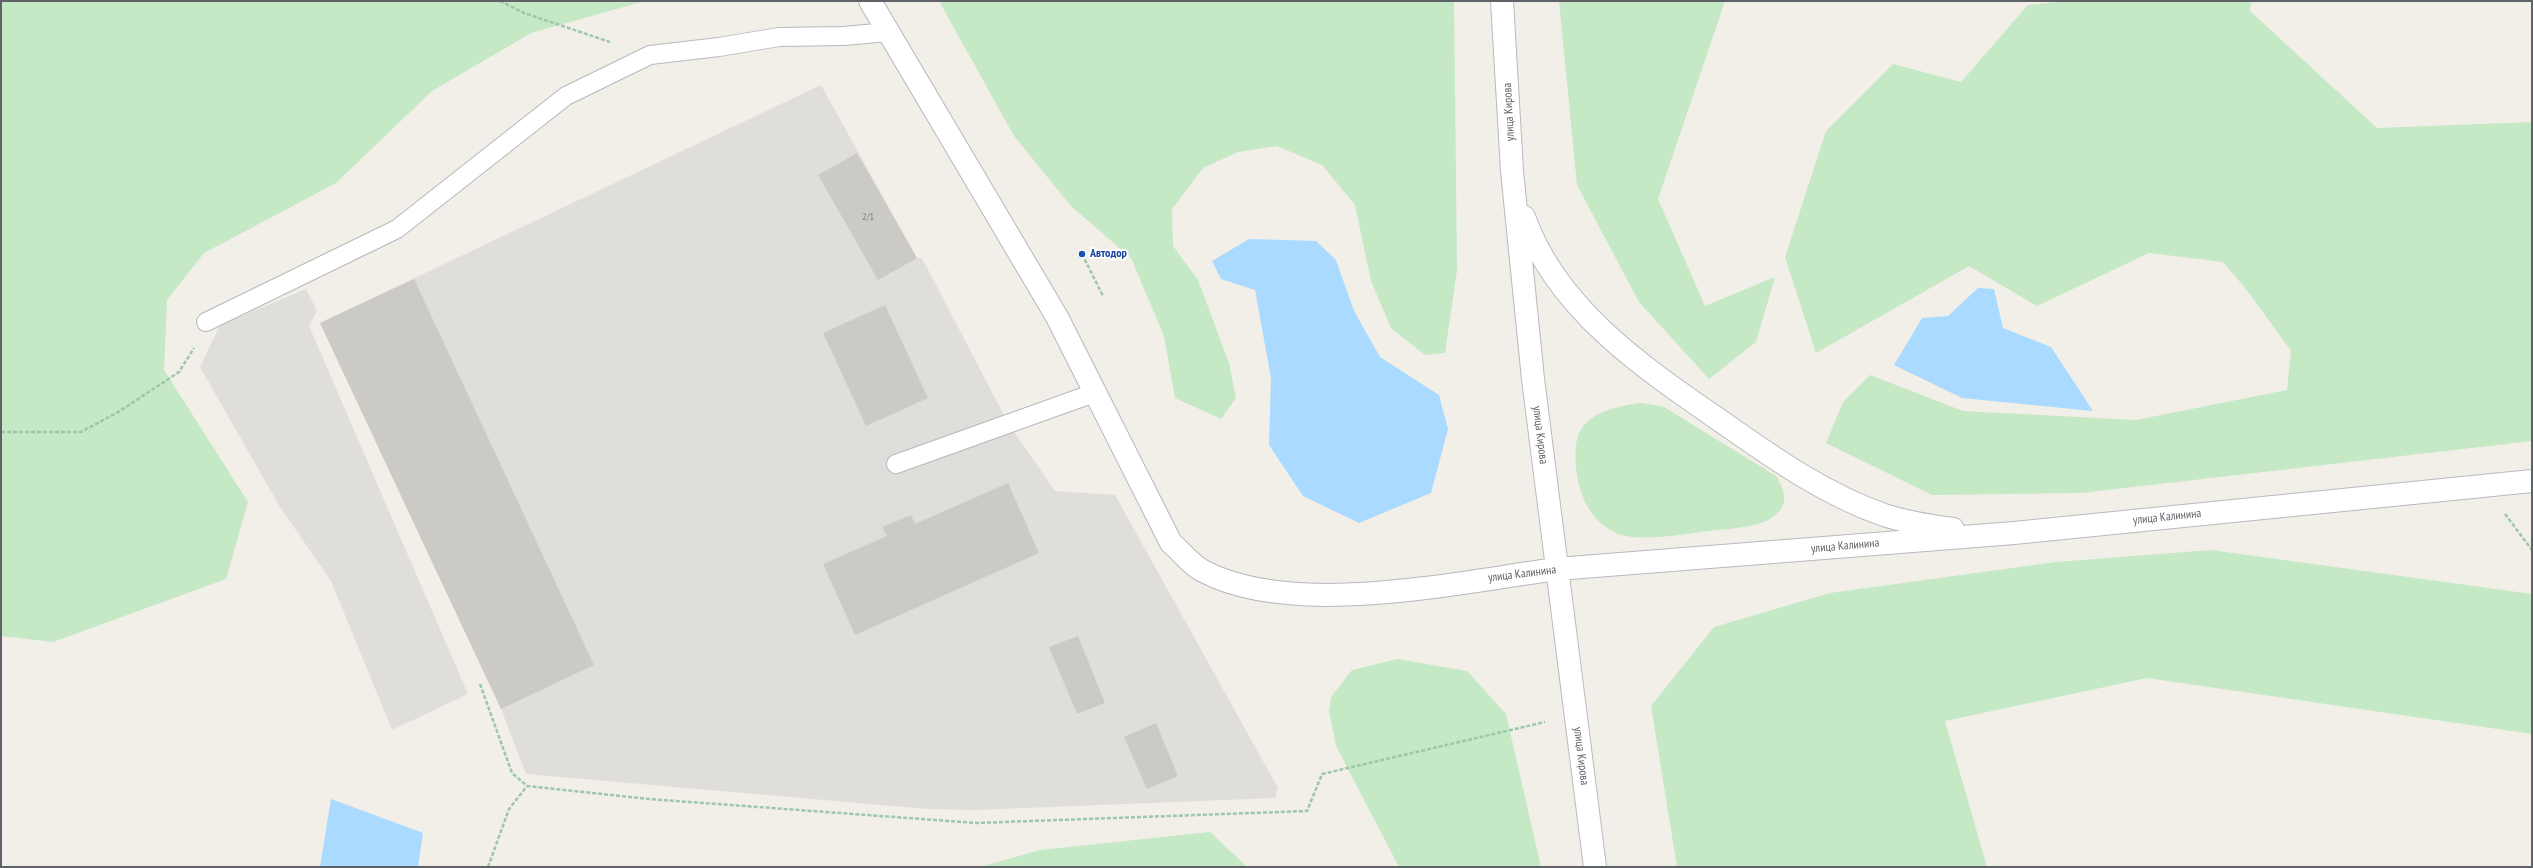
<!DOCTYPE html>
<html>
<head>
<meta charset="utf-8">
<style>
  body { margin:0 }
  #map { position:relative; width:2533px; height:868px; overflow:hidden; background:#f1efe8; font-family:"PT Sans Narrow",sans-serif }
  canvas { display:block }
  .frame { position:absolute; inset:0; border:2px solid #5f6368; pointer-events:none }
</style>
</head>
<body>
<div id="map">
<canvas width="2533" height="868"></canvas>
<div class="frame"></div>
</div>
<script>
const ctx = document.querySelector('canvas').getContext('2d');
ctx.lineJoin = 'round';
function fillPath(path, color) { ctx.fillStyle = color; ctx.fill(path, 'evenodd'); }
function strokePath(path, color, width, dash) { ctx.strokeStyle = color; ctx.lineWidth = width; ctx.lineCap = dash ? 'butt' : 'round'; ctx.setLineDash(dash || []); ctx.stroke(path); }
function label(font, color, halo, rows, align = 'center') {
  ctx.font = font + ' "PT Sans Narrow",sans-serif'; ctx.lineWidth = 4; ctx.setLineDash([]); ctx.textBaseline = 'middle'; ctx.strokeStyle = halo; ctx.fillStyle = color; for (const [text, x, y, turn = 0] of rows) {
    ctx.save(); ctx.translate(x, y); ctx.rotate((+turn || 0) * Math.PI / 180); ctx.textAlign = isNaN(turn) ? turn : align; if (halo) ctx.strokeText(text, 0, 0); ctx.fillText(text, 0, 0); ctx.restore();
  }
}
fillPath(new Path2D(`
  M821,85L917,258H922L1008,423L1055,491L1115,495L1278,788L1275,798L976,810L927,809L526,774L501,709L320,323Z
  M306,289L317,311L309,326L468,694L392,730L331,581L280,507L200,367L220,325Z`), '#e0deda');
fillPath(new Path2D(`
  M1,1H645L531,33L432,91L336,183L204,253L167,300L164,370L248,502L226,579L53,642L1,636Z
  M939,1H1454L1457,270L1445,353L1425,355L1391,328L1371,281L1355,205L1322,165L1277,146L1238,152L1203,168L1172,209L1173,246L1198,280L1229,363L1236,398L1221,419L1175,398L1164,336L1131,258L1071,206L1014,136Z
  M1559,1H1725L1658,199L1705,306L1775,277L1756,342L1709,379L1639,302L1577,185Z
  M2069,1H2251L2250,11L2377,128L2532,122V441L2081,493L1932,495L1826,443L1843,402L1870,375L1963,411L2136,420L2287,390L2291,351L2246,289L2223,262L2149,253L2037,306L1969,266L1816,353L1785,257L1826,131L1893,64L1961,82L2028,5Z
  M1642,403L1664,407L1776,476C1782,486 1789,499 1780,510C1766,529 1730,528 1709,531C1683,534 1640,543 1616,533C1583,518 1573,478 1576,445C1579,413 1616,406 1642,403Z
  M2211,550L2532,594V734L2147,678L1945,721L1987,867H1677L1651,706L1714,627L1830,593L2056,562Z
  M1397,659L1467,671L1506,714L1541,867H1399L1336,746L1329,711L1331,697L1352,670Z
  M1210,832L1247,867H980L1040,850Z`), '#c5e8c5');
fillPath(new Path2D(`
  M1249,239L1316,241L1336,260L1354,311L1380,357L1439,395L1448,429L1431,493L1359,523L1303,496L1269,445L1271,378L1255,290L1221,279L1212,261Z
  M1978,288L1994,289L2003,328L2051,347L2093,411L1962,398L1894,365L1922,318L1948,316Z
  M331,799L423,833L418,867H320Z`), '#aadaff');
fillPath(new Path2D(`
  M857,153L917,258L878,280L818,175Z
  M414,279L594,665L501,709L320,323Z
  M885,305L928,398L866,426L823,333Z
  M1008,483L1039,553L855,635L823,564L887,536L882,527L911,515L915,524Z
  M1078,636L1105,703L1077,714L1049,647Z
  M1156,723L1178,776L1147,789L1124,737Z`), '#cccac5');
const service = new Path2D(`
  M206,322L397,229L566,96L650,55L719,47L779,37L844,36L888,32
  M896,464L1097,392`);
const tertiary = new Path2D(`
  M870,1L1057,317L1171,543C1181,551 1191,565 1203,571C1294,619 1458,582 1557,569`);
const secondary = new Path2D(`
  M1502,1L1512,171L1533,379L1595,867
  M1524,217C1557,311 1647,370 1725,424C1775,459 1826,495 1884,515C1906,522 1930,526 1953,529
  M1557,569L2014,533L2532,481`);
strokePath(service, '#b5b8bc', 20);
strokePath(tertiary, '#b5b8bc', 24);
strokePath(secondary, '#b6babf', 24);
strokePath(new Path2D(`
  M500,1L524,13L610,42
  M1082,254L1103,296
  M1,432H81L120,411L179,372L194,348
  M2505,514L2532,550
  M480,684L512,773L527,786L649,799L976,823L1307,811L1322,774L1545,722
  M488,867L509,809L527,786`), '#9cc7a9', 2.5, [4, 2]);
strokePath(service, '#fff', 18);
strokePath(tertiary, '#fff', 22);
strokePath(secondary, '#fff', 22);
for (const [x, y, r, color] of [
  [1082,254,4,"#1a4fb4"]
]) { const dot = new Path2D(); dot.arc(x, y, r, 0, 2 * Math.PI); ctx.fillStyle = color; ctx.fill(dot); strokePath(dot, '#fff', 1.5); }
label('10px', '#7a7d7f', null, [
  ["2/1",868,217]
]);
label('12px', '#5f6368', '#fff', [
  ["улица Кирова",1509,112,-93],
  ["улица Кирова",1540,435,83],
  ["улица Калинина",2167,517,-6],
  ["улица Калинина",1845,546,-5],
  ["улица Калинина",1522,574,-7],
  ["улица Кирова",1581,756,83]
]);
label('bold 12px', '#164399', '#fff', [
  ["Автодор",1090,254]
], 'left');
</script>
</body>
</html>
